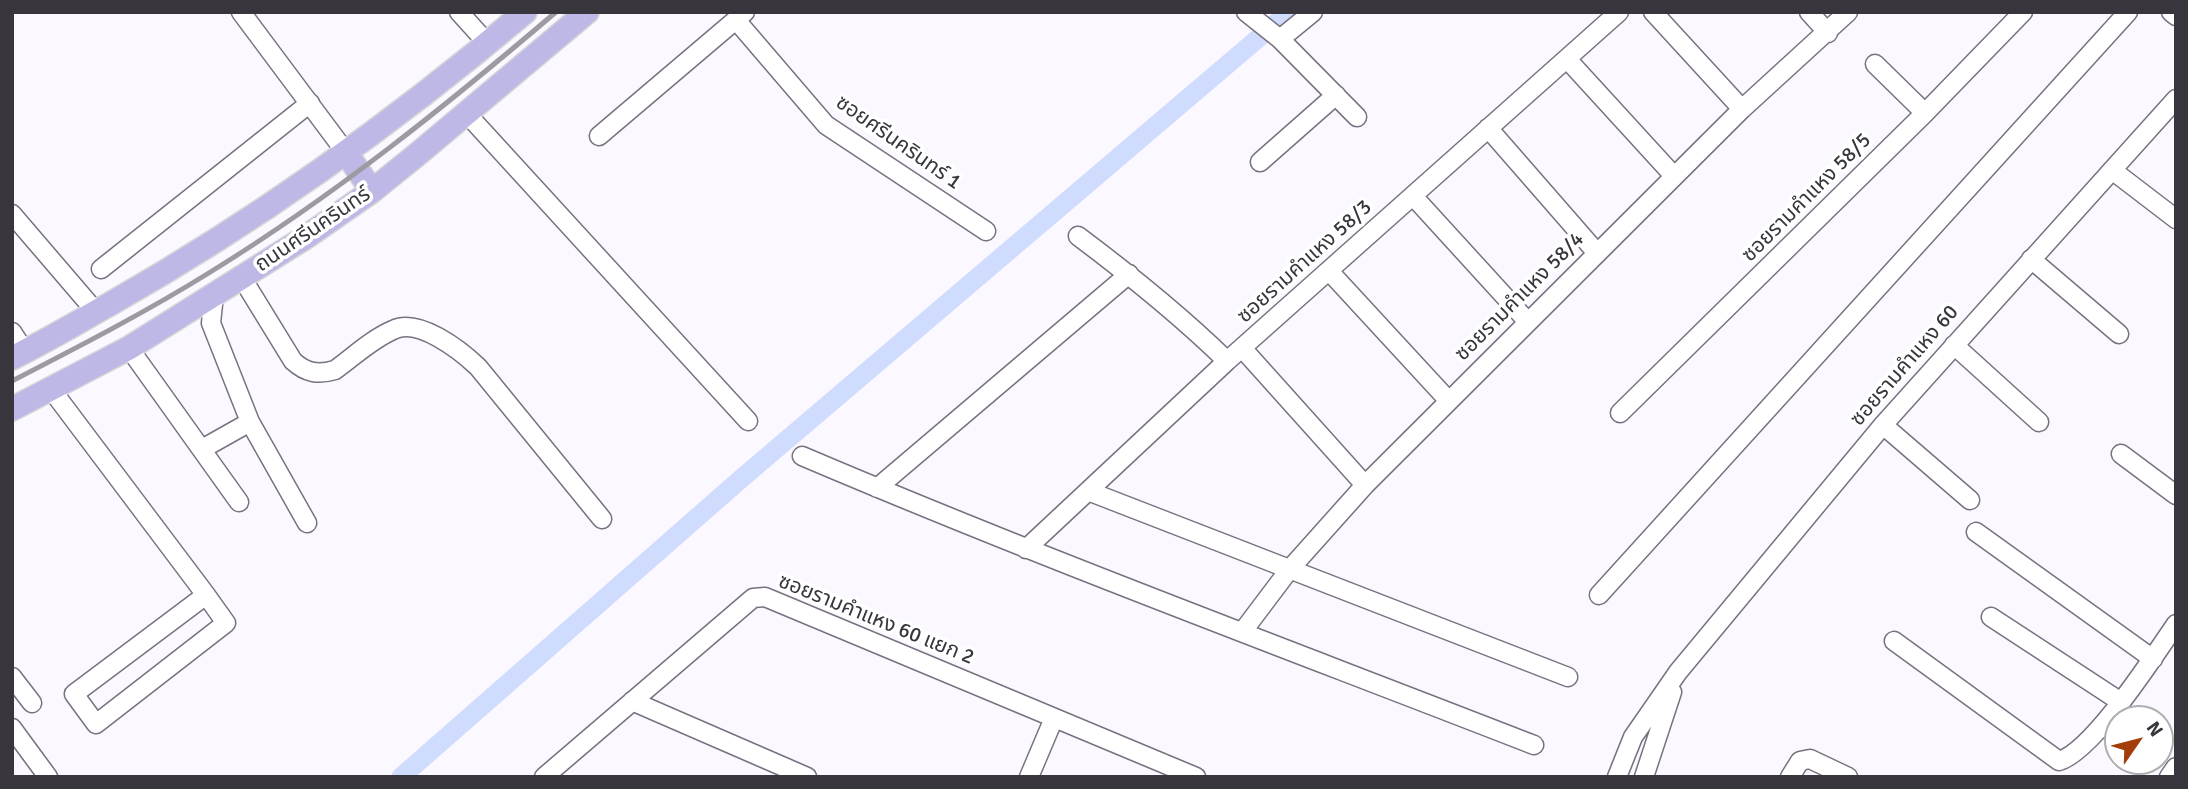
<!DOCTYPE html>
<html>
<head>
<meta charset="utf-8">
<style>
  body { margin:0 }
  #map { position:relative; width:2188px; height:789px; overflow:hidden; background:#fbf8ff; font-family:Signika,sans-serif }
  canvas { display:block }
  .frame { position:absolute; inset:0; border:14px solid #38353c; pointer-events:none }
  .north { position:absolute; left:2104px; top:705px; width:70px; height:70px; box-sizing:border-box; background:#fff; border:2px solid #afaeb1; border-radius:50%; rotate:55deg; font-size:19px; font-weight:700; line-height:28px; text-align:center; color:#38353c }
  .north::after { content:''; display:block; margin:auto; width:24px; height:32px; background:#a33e0b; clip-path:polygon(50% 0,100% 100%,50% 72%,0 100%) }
</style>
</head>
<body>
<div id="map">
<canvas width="2188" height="789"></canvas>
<div class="frame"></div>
<div class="north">N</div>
</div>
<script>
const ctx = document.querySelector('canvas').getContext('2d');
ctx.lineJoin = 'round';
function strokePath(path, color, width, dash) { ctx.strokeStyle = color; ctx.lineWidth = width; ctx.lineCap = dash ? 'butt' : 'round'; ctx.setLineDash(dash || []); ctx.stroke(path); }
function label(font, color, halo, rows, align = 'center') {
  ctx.font = font + ' Signika,"Noto Sans Thai",sans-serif'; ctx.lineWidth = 7; ctx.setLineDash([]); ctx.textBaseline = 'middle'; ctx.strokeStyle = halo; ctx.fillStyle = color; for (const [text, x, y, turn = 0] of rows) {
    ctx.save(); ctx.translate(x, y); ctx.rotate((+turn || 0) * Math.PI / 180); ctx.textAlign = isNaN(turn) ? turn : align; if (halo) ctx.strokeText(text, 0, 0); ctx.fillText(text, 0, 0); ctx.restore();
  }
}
strokePath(new Path2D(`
  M401,777L742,478L1289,12`), '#d0dcfd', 19);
const minor = new Path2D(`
  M241,12L347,154
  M459,12L488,44
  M1246,12L1280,39L1357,117
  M1653,12L1742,109
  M1809,12L1828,33
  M2171,12L2176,16
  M736,20L826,125L986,231
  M1280,39L1313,12
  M1567,59L1674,176
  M1875,64L1925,113
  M467,114L748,421
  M1488,128L1597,253
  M599,136L745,12
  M1260,162L1336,95
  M2112,170L2176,219
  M1413,196L1528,322
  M12,214L96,312
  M1078,236C1130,275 1180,315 1227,361
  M2031,259L2119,334
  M101,269L310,103
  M1329,271L1448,400
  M242,278L293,361C306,373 318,375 335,370C353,357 372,339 393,330C418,317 460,350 478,367L602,519
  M214,295L211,323L250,422L307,523
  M12,332L25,352
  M1954,345L2039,422
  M129,348L239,502
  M1242,348L1365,485
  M51,389L206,595L226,623L96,724L74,694L206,595
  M1620,413L1925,113L2023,12
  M1883,425L1970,500
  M202,449L250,422
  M2121,454L2176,495
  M802,456C1044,559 1290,650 1534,745
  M877,488L1129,274
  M1088,491L1568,677
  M1976,532L2153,659
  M1026,549L1227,361L1619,12
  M1599,595L2128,12
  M1991,617L2121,702
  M1243,631L1289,570L1365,485L1742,109L1848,12
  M1894,641L2059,761C2093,751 2154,656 2176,624
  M12,677L32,703
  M632,701L807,777
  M12,728L48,777
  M544,777L753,598L765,597L1196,777
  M1029,777L1054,718
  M1617,777L1633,737L1678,672L1883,425L2176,99
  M1644,777L1672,692
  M1790,777L1800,761L1810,759L1848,777
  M2169,777L2176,767`);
const major = new Path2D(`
  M347,154L372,191
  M12,358C46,341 78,322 110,304C258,220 395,122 525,12
  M12,409L129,348L306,237L372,191L419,153L587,12`);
strokePath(minor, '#797180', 21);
strokePath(major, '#d7d7d8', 26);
strokePath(minor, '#fff', 18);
strokePath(major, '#bdb8e5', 23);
strokePath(new Path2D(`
  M12,381C80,346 148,311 212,271C335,195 447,105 556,12`), '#9d9aa1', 5);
label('21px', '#38353c', '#fff', [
  ["ซอยศรีนครินทร์ 1",898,143,35],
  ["ซอยรามคำแหง 58/5",1807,198,-45],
  ["ถนนศรีนครินทร์",313,230,-34],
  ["ซอยรามคำแหง 58/3",1305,262,-42],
  ["ซอยรามคำแหง 58/4",1520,297,-45],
  ["ซอยรามคำแหง 60",1905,366,-49],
  ["ซอยรามคำแหง 60 แยก 2",876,620,22]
]);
</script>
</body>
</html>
